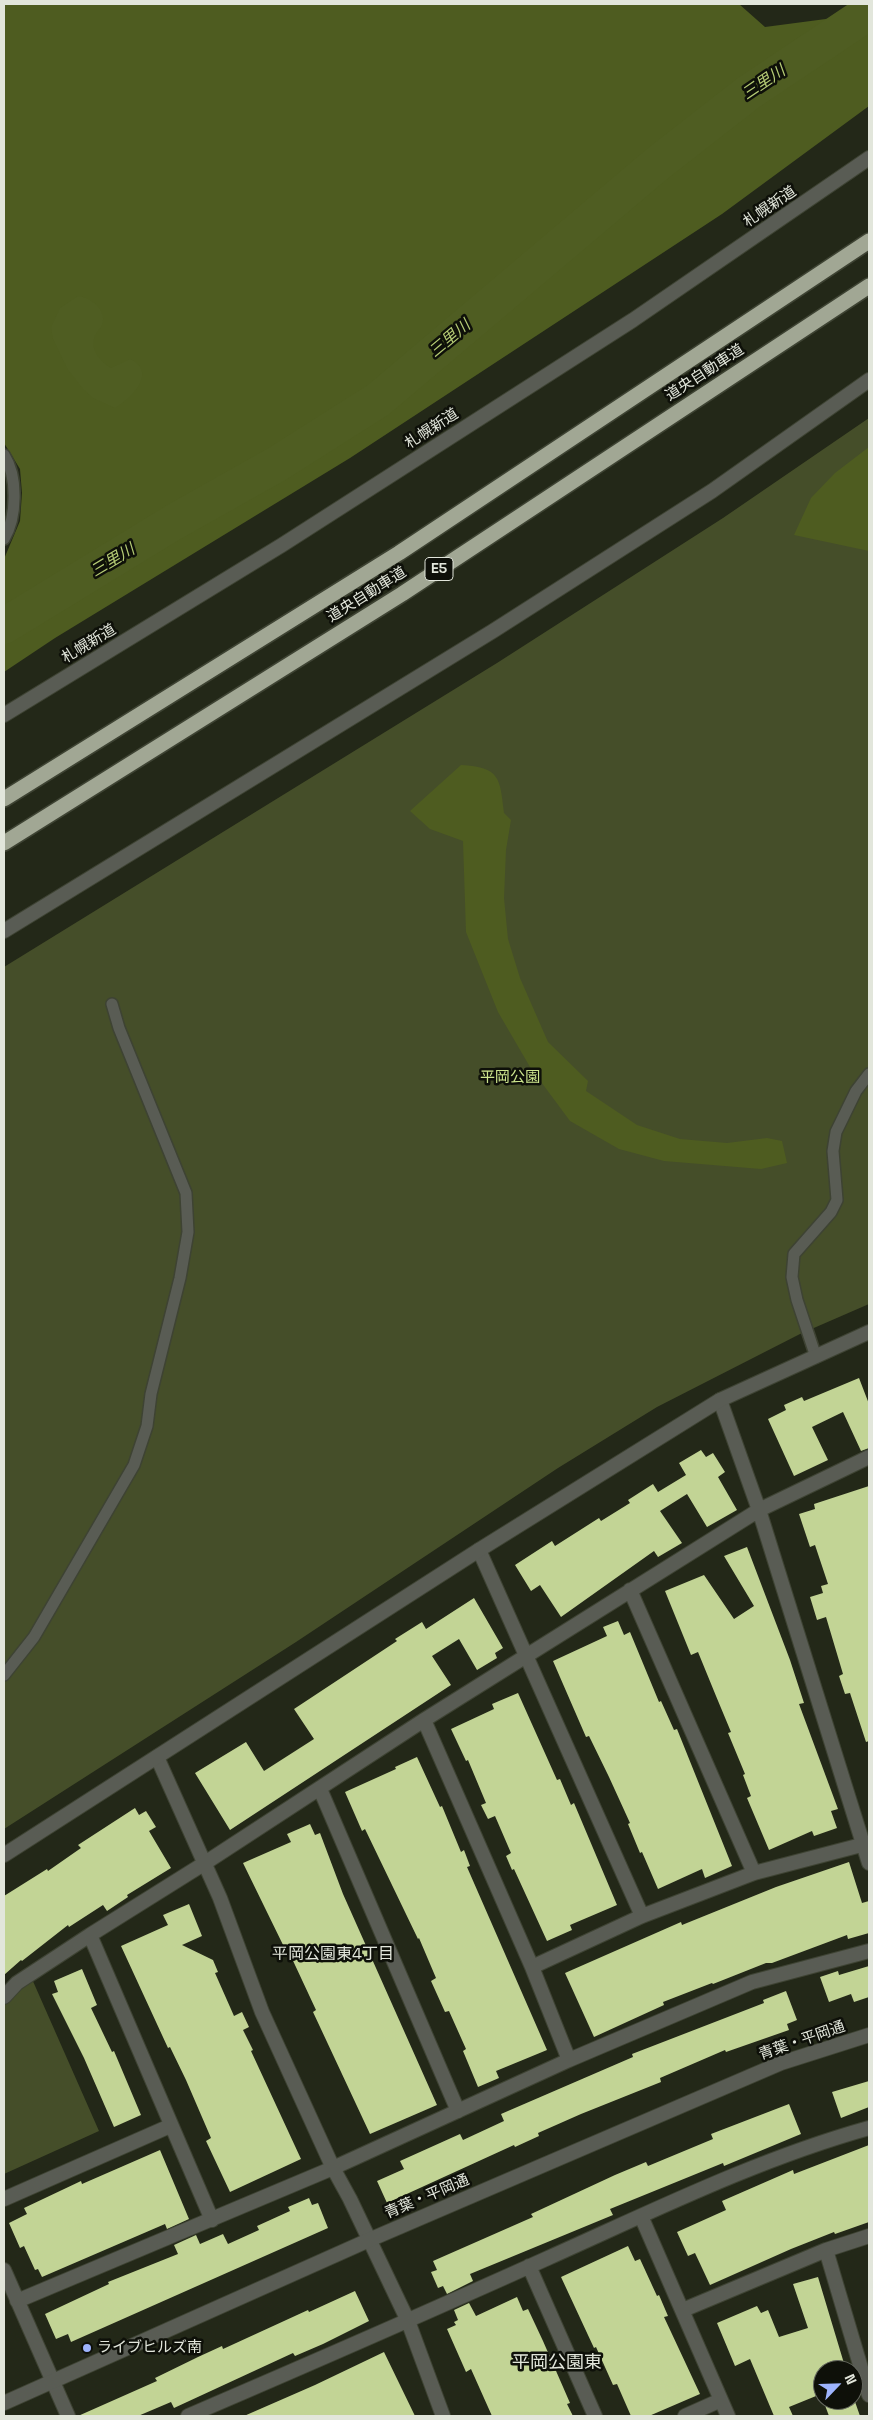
<!DOCTYPE html>
<html>
<head>
<meta charset="utf-8">
<style>
  body { margin:0 }
  #map { position:relative; width:873px; height:2420px; overflow:hidden; background:#232818; font-family:"Space Grotesk",sans-serif }
  canvas { display:block }
  .frame { position:absolute; inset:0; border:5px solid #e2e6db; pointer-events:none }
  .north { position:absolute; left:813px; top:2360px; width:50px; height:50px; box-sizing:border-box; background:#0e1009; border:1px solid #63665d; border-radius:50%; rotate:66deg; font-size:14px; font-weight:700; line-height:20px; text-align:center; color:#e2e6db }
  .north::after { content:''; display:block; margin:auto; width:18px; height:22px; background:#9eb4fd; clip-path:polygon(50% 0,100% 100%,50% 72%,0 100%) }
</style>
</head>
<body>
<div id="map">
<canvas width="873" height="2420"></canvas>
<div class="frame"></div>
<div class="north">N</div>
</div>
<script>
const ctx = document.querySelector('canvas').getContext('2d');
ctx.lineJoin = 'round';
function fillPath(path, color) { ctx.fillStyle = color; ctx.fill(path, 'evenodd'); }
function strokePath(path, color, width, dash) { ctx.strokeStyle = color; ctx.lineWidth = width; ctx.lineCap = dash ? 'butt' : 'round'; ctx.setLineDash(dash || []); ctx.stroke(path); }
function label(font, color, halo, rows, align = 'center') {
  ctx.font = font + ' "Space Grotesk","Noto Sans JP",sans-serif'; ctx.lineWidth = 5; ctx.setLineDash([]); ctx.textBaseline = 'middle'; ctx.strokeStyle = halo; ctx.fillStyle = color; for (const [text, x, y, turn = 0] of rows) {
    ctx.save(); ctx.translate(x, y); ctx.rotate((+turn || 0) * Math.PI / 180); ctx.textAlign = isNaN(turn) ? turn : align; if (halo) ctx.strokeText(text, 0, 0); ctx.fillText(text, 0, 0); ctx.restore();
  }
}
fillPath(new Path2D(`
  M869,418V1304L800,1334L657,1407L558,1468L296,1642L4,1829V967L497,663L723,518Z
  M32,1979L99,2131L4,2174V2001Z`), '#454e29');
fillPath(new Path2D(`
  M4,4H739L765,27L841,17L869,24V106L722,214L350,458L55,638L4,672V559L20,521L22,493L20,469L4,443Z
  M869,447V551L794,535L811,498L835,473Z
  M461,765C500,767 500,778 504,813L511,820L506,850L504,898L508,939L520,978L548,1042L588,1081L586,1091L637,1125L680,1139L727,1143L767,1138L782,1141L787,1163L761,1169L664,1161L619,1149L570,1121L530,1067L498,1012L466,932L463,841L430,829L410,811Z`), '#4e5c20');
fillPath(new Path2D(`
  M78,296C90,297 108,310 102,325C100,330 95,333 94,339C91,351 101,362 111,368L130,359C158,372 132,398 115,408L93,398L83,389L68,370L53,339L51,327L60,308Z`), '#4f5d22');
strokePath(new Path2D(`
  M4,626L174,522L277,464L378,400L657,164L748,93L869,12`), '#4f5d22', 36);
fillPath(new Path2D(`
  M859,1378L869,1404V1448L861,1451L843,1412L812,1427L828,1460L794,1476L768,1419L786,1410L784,1405L802,1397L804,1401Z
  M701,1450L706,1457L713,1453L725,1472L718,1477L737,1510L707,1527L687,1494L660,1511L682,1543L658,1557L654,1551L561,1617L540,1585L531,1591L515,1565L552,1541L555,1546L599,1518L601,1521L630,1503L628,1500L653,1484L658,1492L686,1475L679,1463Z
  M869,1486V1741L866,1742L850,1693L845,1694L839,1676L843,1674L826,1617L817,1620L810,1597L823,1593L821,1586L828,1584L815,1545L810,1547L799,1514L815,1509L814,1504Z
  M747,1547L790,1660L804,1703L799,1704L838,1809L831,1811L837,1828L814,1836L812,1831L769,1850L747,1798L751,1796L743,1775L745,1774L728,1733L731,1732L716,1696L698,1652L691,1655L665,1591L704,1575L734,1619L754,1606L724,1556Z
  M474,1598L503,1648L495,1653L497,1658L477,1670L459,1639L432,1656L451,1685L230,1830L195,1773L246,1742L264,1771L314,1739L294,1709L397,1641L395,1639L422,1622L426,1629Z
  M618,1621L624,1635L630,1632L659,1702L661,1701L674,1730L677,1729L732,1866L705,1878L702,1869L658,1889L642,1852L640,1853L628,1824L630,1823L609,1777L589,1736L586,1737L553,1661L607,1636L603,1627Z
  M518,1693L557,1780L560,1779L571,1805L574,1803L617,1905L570,1925L572,1930L547,1941L514,1869L512,1870L506,1856L511,1853L495,1816L488,1819L481,1805L486,1803L468,1760L466,1761L451,1729L494,1709L492,1704Z
  M417,1757L440,1807L442,1806L461,1852L464,1850L470,1866L467,1867L547,2050L496,2071L499,2078L478,2087L463,2051L466,2049L449,2011L445,2012L431,1981L436,1978L419,1938L418,1939L365,1829L362,1831L345,1792L396,1769L395,1767Z
  M135,1808L139,1815L146,1811L156,1827L149,1831L171,1868L127,1895L128,1897L107,1911L103,1905L69,1927L68,1925L22,1961L21,1960L4,1975V1896L47,1869L48,1871L81,1848L78,1845Z
  M310,1824L315,1835L320,1833L343,1894L437,2105L370,2134L313,2012L316,2010L288,1950L286,1951L243,1863L291,1842L287,1834Z
  M849,1862L862,1903L869,1901V1933L848,1939L847,1935L772,1963H766L713,1984L712,1983L663,2002L664,2005L594,2037L565,1973L681,1922L682,1925L776,1887Z
  M189,1904L202,1936L182,1945L213,1960L218,1972L215,1973L234,2016L242,2012L249,2027L243,2030L253,2050L251,2051L301,2159L230,2192L206,2141L211,2138L186,2080L170,2047L168,2048L121,1946L168,1925L163,1915Z
  M869,1966V1997L854,2002L851,1994L829,2002L820,1977L838,1971L839,1975Z
  M82,1969L97,2005L91,2008L112,2052L114,2051L141,2115L114,2127L84,2058L52,1994L58,1992L54,1981Z
  M786,1991L797,2020L787,2024L789,2030L726,2052L725,2050L660,2078L661,2082L581,2114L538,2133L539,2136L515,2147L514,2145L387,2203L377,2181L404,2169L400,2161L460,2134L463,2140L504,2121L501,2114L633,2057L632,2054L764,2003L763,2000Z
  M869,2081V2107L841,2118L832,2092Z
  M789,2104L801,2134L724,2166L723,2163L610,2209L613,2215L470,2274L473,2281L447,2294L443,2286L438,2288L431,2272L437,2270L433,2261L533,2217L531,2214L615,2175L646,2162L648,2166L713,2139L711,2134Z
  M869,2145V2222L835,2234L834,2232L791,2249L710,2285L695,2253L688,2256L677,2232L726,2210L722,2201L793,2170L794,2174Z
  M160,2150L189,2219L167,2229L165,2224L42,2277L38,2269L35,2270L24,2246L20,2248L9,2223L27,2214L24,2208L81,2181L82,2184Z
  M309,2198L312,2205L318,2203L328,2228L71,2342L68,2334L56,2339L45,2314L109,2284L108,2282L178,2254L174,2245L196,2235L200,2244L223,2234L228,2244L259,2230L257,2226L290,2211L288,2207Z
  M628,2246L635,2261L640,2259L657,2296L659,2295L668,2316L664,2317L700,2394L649,2416H631L617,2384L613,2385L596,2347L594,2348L561,2277Z
  M818,2277L846,2370H823V2399L821,2394L789,2407L793,2416H774L750,2359L735,2366L717,2323L757,2306L761,2313L768,2310L779,2337L808,2328L793,2284Z
  M355,2291L369,2321L323,2344L295,2356L293,2353L174,2408L171,2402L138,2416H78L157,2381L155,2378L198,2357L222,2346L223,2349L308,2310L309,2312Z
  M517,2297L523,2311L528,2309L543,2341L570,2403L567,2404L573,2416H492L471,2369L466,2372L447,2329L456,2325L454,2322L458,2320L454,2310L469,2303L476,2316Z
  M384,2352L415,2416H244L315,2385Z
  M853,2396L860,2416H829L823,2400H853Z`), '#c2d495');
const service = new Path2D(`
  M4,455C18,477 17,517 4,539
  M816,1357L797,1300L792,1277L794,1254L831,1212L837,1200L833,1151L836,1132L856,1091L869,1074
  M4,1675L34,1637L134,1465L147,1426L151,1394L180,1278L188,1232L186,1193L119,1028L112,1004`);
const minor = new Path2D(`
  M720,1400L759,1510L869,1863
  M479,1550L642,1916
  M630,1590L754,1873
  M424,1720L532,1967L569,2060
  M157,1757L220,1898L262,2012L333,2168L350,2199L408,2321L443,2416
  M320,1789L458,2111
  M90,1935L212,2220
  M532,1967L642,1916L754,1873L869,1843
  M4,1997L17,1983L90,1935L205,1863L424,1720L759,1510L869,1457
  M4,2199L170,2126
  M641,2216L728,2416
  M826,2250L869,2395
  M529,2266L595,2416
  M4,2270L68,2416
  M17,2301L333,2168L569,2060L752,1982L869,1951
  M683,2310L826,2250L869,2236
  M188,2416C309,2364 428,2312 548,2258C653,2211 758,2159 869,2128
  M685,2416L721,2400`);
const tertiary = new Path2D(`
  M4,715L282,545L633,320L869,158
  M4,931L493,631L712,491L869,380
  M4,1855L479,1550L720,1400L869,1332
  M4,2403L369,2240L781,2063L869,2035`);
const motorway = new Path2D(`
  M4,799L399,553L869,241
  M4,843L402,594L869,286`);
strokePath(service, '#3e4333', 14);
strokePath(minor, '#3e4333', 16);
strokePath(tertiary, '#3e4333', 16);
strokePath(motorway, '#3e4333', 18);
strokePath(service, '#595c54', 11);
strokePath(minor, '#595c54', 14);
strokePath(tertiary, '#595c54', 14);
strokePath(motorway, '#a1a794', 15);
for (const [x, y, r, color] of [
  [87,2348,5,"#9eb4fd"]
]) { const dot = new Path2D(); dot.arc(x, y, r, 0, 2 * Math.PI); ctx.fillStyle = color; ctx.fill(dot); strokePath(dot, '#0e1009', 2); }
for (const [x, y, w] of [
  [439,569,28]
]) { const box = new Path2D(); box.roundRect(x - w / 2, y - 11.5, w, 23, 4); ctx.fillStyle = '#0e1009'; ctx.fill(box); strokePath(box, '#e2e6db', 1); }
label('bold 14px', '#e2e6db', null, [
  ["E5",439,569]
]);
label('15px', '#e2e6db', '#0e1009', [
  ["札幌新道",770,207,-34],
  ["道央自動車道",705,373,-33],
  ["札幌新道",432,429,-33],
  ["道央自動車道",367,595,-32],
  ["札幌新道",89,644,-31],
  ["青葉・平岡通",802,2041,-19],
  ["青葉・平岡通",427,2197,-23]
]);
label('15px', '#cde58d', '#0e1009', [
  ["平岡公園",510,1078]
]);
label('15px', '#e2e6db', '#0e1009', [
  ["ライブヒルズ南",97,2348]
], 'left');
label('italic 16px', '#b6cc75', '#0e1009', [
  ["三里川",764,83,-34],
  ["三里川",450,339,-40],
  ["三里川",113,561,-31]
]);
label('16px', '#e2e6db', '#0e1009', [
  ["平岡公園東4丁目",333,1955]
]);
label('18px', '#e2e6db', '#0e1009', [
  ["平岡公園東",557,2363]
]);
</script>
</body>
</html>
